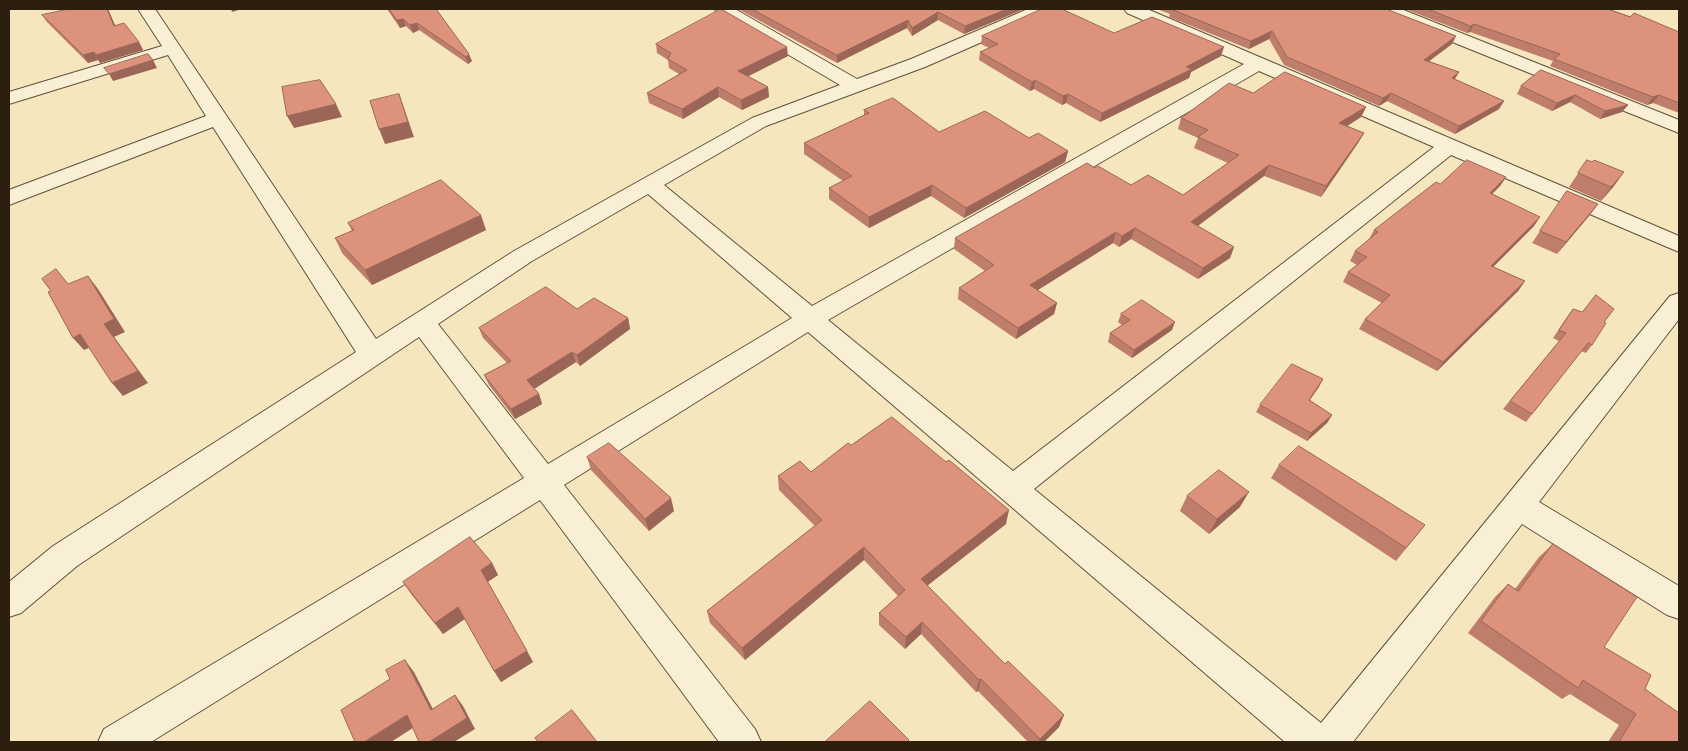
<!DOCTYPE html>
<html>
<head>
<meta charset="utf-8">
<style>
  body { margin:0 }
  #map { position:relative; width:1688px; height:751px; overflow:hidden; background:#f6e6bd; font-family:Alegreya,serif }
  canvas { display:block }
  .frame { position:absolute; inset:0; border:10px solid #2d1f10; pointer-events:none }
</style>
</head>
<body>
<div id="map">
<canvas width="1688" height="751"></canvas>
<div class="frame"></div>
</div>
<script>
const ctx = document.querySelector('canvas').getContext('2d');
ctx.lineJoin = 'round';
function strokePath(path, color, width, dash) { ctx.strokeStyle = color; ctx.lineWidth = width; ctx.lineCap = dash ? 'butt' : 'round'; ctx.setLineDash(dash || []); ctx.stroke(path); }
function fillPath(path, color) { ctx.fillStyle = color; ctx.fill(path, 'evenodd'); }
const minor = new Path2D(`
  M138,9H155L376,339L514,251L752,118L840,85L717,13L715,9H735L857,79L911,59L1028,9H1051L1048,13L925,67L766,126L664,185L812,306L1244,64L1127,13L1124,9H1147L1679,236V252L1451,155L1034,489L1321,723L1670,296L1679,293V319L1539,502L1679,586V619L1667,615L1522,524L1353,742H1285L808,332L564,485L755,729L761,742H719L540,500L151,742H98L104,729L524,478L419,337L77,566L21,613L9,617V582L53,546L356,352L213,127L9,205V190L206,116L168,55L9,104V92L162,46ZM1259,71L1434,147L1013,471L828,320ZM648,194L792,318L548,464L438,324L532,261Z
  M1377,9H1401L1679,120V133L1380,13Z`);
strokePath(minor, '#5f513b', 2);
fillPath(minor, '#f9efd4');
fillPath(new Path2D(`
  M108,9L115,26L139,42L143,50L100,63L98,60L88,63L47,22L42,15Z
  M387,9H436L472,61L468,64L419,30L413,33L406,26L400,28Z
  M738,9H1024L964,34L938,20L912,36L907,28L837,63Z
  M1157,9H1386L1456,36L1452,44L1429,61L1459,72L1455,79L1504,101L1499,109L1455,134L1387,101L1379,106L1284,65L1269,39L1249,49L1169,17L1170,14Z
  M1405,9H1608L1679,32V113L1653,103L1647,105L1550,66L1553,61L1470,32L1467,33Z
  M1114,33L1221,56L1191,72L1189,78L1100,122L1066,103L1062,105L1034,89L1030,91L979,60L980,52L989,48L981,44L982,36Z
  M656,44L788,56L748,76L768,87L769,97L742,110L719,97L683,119L649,103L647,93L679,74L669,68L668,60L657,53Z
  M1541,70L1628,105L1622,112L1600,119L1570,102L1552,111L1517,94L1521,86Z
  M1253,93L1366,107L1361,117L1347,126L1364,133L1358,143L1321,197L1264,176L1198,226L1234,247L1230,258L1198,279L1131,239L1119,247L1113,243L1038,290L1057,303L1054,314L1016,339L958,299L959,288L985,271L954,249L955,238L1095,168L1131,185L1183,195L1228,163L1194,148L1198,138L1178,129L1181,118Z
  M864,110L939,132L1029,138L1068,151L1065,162L964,218L931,196L869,228L829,199V188L843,181L804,154V143L864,115Z
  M1587,160L1592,162L1614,186L1601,201L1569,187Z
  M1506,177L1500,186L1492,194L1534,226L1493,267L1525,281L1518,291L1437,371L1359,329L1365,319L1382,303L1343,282L1348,272L1357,265L1350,261L1355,251L1369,239L1374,230L1440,184Z
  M1567,191L1598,204L1589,216L1557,254L1532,243Z
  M348,223L486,230L372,285L342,253L335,238L352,231Z
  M577,309L628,318L630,329L580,366L576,362L534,389L539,394L542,404L515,419L489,385L484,375L507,363L483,338L479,328Z
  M1573,309L1604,322L1592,345L1586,353L1581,351L1526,422L1503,409L1559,341L1553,338L1567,317Z
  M1121,314L1172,330L1132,358L1108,342L1110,333L1122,325L1118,322Z
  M1323,379L1310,400L1332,415L1327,423L1307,441L1256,412L1260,405Z
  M851,445L1006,524L927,586L1005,664L1064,715L1059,727L1044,742H1028L978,691L976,692L921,634L905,649L879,625V613L898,596L864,560L745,660L710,623L707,611L815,526L779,490L778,476L811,472Z
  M587,457L674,511L649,531L591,470Z
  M1279,465L1425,525L1396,561L1271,478Z
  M1187,496L1240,507L1209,534L1180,511Z
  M1553,544L1604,647L1645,689L1679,742H1608L1619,725L1570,694L1562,699L1468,633L1495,597L1508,584L1515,589L1539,557Z
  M492,563L498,575L488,582L533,662L501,682L465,619L443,634L411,594L403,582Z`), '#be7e6b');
fillPath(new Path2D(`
  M107,9H108L119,34L114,26Z
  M231,9H242L232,12Z
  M1007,9H1024L964,34L965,26Z
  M938,12V20L912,36V28Z
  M403,19L406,26L400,28L397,20Z
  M908,20L907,28L837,63V55Z
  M417,23L419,30L413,33L410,25Z
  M1474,24L1470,32L1467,33L1471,26Z
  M1272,31L1269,39L1249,49L1251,41Z
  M1456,36L1452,44L1420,68L1424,60Z
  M139,42L143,50L100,63L96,55Z
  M787,47L788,56L739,81L738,71Z
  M1224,47L1221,56L1191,72L1189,78L1100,122L1102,113L1186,67Z
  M94,52L98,60L88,63L83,55Z
  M469,54L472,61L468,64L466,57Z
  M153,60L157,68L113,81L109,74Z
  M1459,72L1454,80L1452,78Z
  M1035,80L1034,89L1030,91L1032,82Z
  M718,87L719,97L683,119L682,109Z
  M768,87L769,97L742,110L741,100Z
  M1391,93L1387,101L1379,106L1383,98Z
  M399,94L414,137L385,144L379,129Z
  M1068,94L1066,103L1062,105L1063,96Z
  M1575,95L1570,102L1552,111L1557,103Z
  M1659,95L1653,103L1647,105L1653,97Z
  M1504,101L1499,109L1455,134L1459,126Z
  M336,104L342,117L294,128L287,116Z
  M1628,105L1622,112L1600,119L1605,111Z
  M1366,107L1361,117L1335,134L1339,123Z
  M1364,133L1358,143L1321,197L1326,186Z
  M1068,151L1065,162L964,218L966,208Z
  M1269,165L1264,176L1188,233L1191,222Z
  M1624,172L1614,186L1601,201L1611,187Z
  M1506,177L1500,186L1484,202L1490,193Z
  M932,185L931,196L869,228V217Z
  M1598,204L1589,216L1557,254L1566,242Z
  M481,215L486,230L372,285L365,270Z
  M1540,217L1534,226L1485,275L1491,266Z
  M1135,228L1131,239L1119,247L1122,236Z
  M1116,232L1113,243L1028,296L1030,285Z
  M1234,247L1230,258L1198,279L1203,268Z
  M88,276L98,289L125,332L114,337L148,383L123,396L112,383Z
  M1525,281L1518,291L1437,371L1443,362Z
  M1057,303L1054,314L1016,339L1018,328Z
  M628,318L630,329L580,366L577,355Z
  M1175,322L1172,330L1132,358L1134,350Z
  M80,334L91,347L84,350L73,338Z
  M572,352L576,362L531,391L527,380Z
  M1323,379L1319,387L1304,408L1309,400Z
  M539,394L542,404L515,419L511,409Z
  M1332,415L1327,423L1307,441L1311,433Z
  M1249,492L1240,507L1209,534L1217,519Z
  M671,498L674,511L649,531L645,519Z
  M1009,510L1006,524L919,592L921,579Z
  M864,547V560L745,660L742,648Z
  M492,563L498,575L487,582L481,570Z
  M458,607L466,618L443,634L435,623Z
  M922,622L921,634L905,649L906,637Z
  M527,651L533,662L501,682L494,671Z
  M405,660L414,672L439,721L431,710Z
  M981,679L978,691L976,692L979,680Z
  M455,695L463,706L475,729L454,742H429Z
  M407,715L416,726L391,742H364Z
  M1064,715L1059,727L1044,742H1038L1040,739Z`), '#9b6657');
const building = new Path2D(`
  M69,9H107L114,26L124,23L139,42L96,55L94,52L83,55L42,15Z
  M389,9H436L469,54L466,57L417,23L410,25L403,19L397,20Z
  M721,9L787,47L738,71L768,87L741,100L718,87L682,109L647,93L687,70L668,59L671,53L656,44Z
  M752,9H1007L965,26L938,12L912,28L908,20L837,55Z
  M1042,9H1062L1114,33L1152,17L1224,47L1186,67L1192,69L1102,113L1068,94L1063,96L1035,80L1032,82L980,52L998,44L982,36Z
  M1171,9H1386L1456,36L1424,60L1459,72L1452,78L1504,101L1459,126L1391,93L1383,98L1287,57L1272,31L1251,41Z
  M1428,9H1608L1630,17L1634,13L1679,32V103L1659,95L1653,97L1554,59L1560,54L1474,24L1471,26Z
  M148,54L153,60L109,74L104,68Z
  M1541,70L1628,105L1605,111L1575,95L1557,103L1521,86Z
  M1285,72L1366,107L1339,123L1364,133L1326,186L1269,165L1191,222L1234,247L1203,268L1135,228L1122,236L1116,232L1030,285L1057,303L1018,328L959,288L994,265L955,238L1087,163L1095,168L1098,166L1131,185L1148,175L1183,195L1239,155L1198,137L1208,130L1181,118L1229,83L1253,93Z
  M320,80L336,104L287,116L282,87Z
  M399,94L408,122L379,129L370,101Z
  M893,98L939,132L985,111L1029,138L1038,133L1068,151L966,208L932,185L869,217L829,188L852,176L804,143L869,113L864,110Z
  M1467,160L1506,177L1490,193L1540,217L1491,266L1525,281L1443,362L1365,319L1390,295L1348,272L1367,257L1355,251L1378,232L1374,230L1436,182L1440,184Z
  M1587,160L1592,162L1594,160L1624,172L1611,187L1578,173Z
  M441,180L481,215L365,270L335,238L354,230L348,223Z
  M1567,191L1598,204L1566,242L1540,231Z
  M56,269L68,284L88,276L114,319L104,324L138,371L112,383L80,334L73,338L48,292L51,291L42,279Z
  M546,287L577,309L594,298L628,318L577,355L572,352L527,380L539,394L511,409L484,375L511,361L479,328Z
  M1596,295L1614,309L1604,322L1606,323L1592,345L1588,343L1532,414L1510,401L1566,333L1559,330L1573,309L1582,312Z
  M1142,300L1175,322L1134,350L1110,333L1130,320L1121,314Z
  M1292,364L1323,379L1309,400L1332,415L1311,433L1260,405Z
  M892,417L946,462L949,460L1009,510L921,579L1005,664L1008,661L1064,715L1040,739L981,679L979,680L922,622L906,637L879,613L905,590L864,547L742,648L707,611L822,520L778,476L800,461L811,472L848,443L851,445Z
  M609,443L671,498L645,519L587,457Z
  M1299,446L1425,525L1406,548L1279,465Z
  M1219,470L1249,492L1217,519L1187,496Z
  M470,537L492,563L481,570L527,651L494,671L458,607L435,623L403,582Z
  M1553,544L1637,597L1604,647L1651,675L1645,689L1679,713V742H1619L1636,714L1583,680L1578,688L1481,621L1508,584L1518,591Z
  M405,660L431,710L455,695L467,718L429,742H419L407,715L364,742H355L341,710L390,679L386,670Z
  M870,701L909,740L907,742H825Z
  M572,710L597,742H538L535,738Z`);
fillPath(building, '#dd927c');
strokePath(building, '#9b6657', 1);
</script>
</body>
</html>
